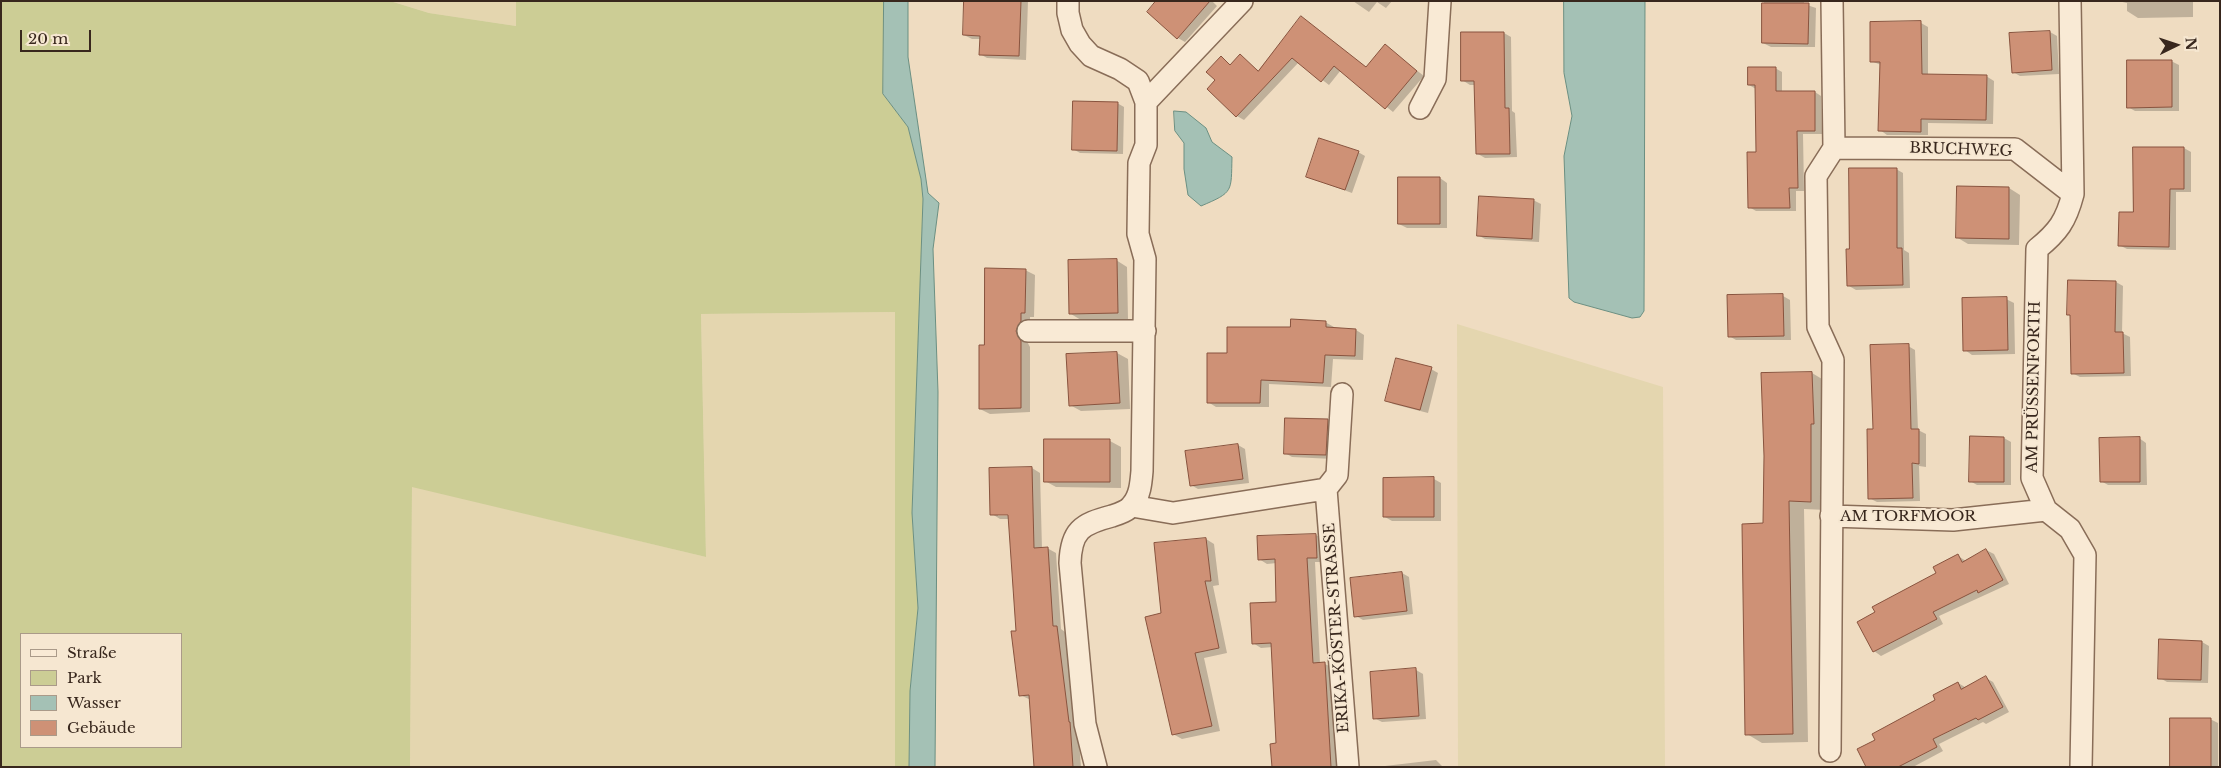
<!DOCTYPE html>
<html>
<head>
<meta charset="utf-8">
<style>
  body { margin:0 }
  #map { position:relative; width:2221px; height:768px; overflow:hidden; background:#efdcc1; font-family:"Libre Baskerville",serif }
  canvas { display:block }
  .frame { position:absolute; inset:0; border:2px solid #38271d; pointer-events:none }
  .legend { position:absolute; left:20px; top:633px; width:162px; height:115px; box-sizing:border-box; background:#f6e7d1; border:1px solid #aa9a89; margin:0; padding:6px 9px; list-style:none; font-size:15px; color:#38271d }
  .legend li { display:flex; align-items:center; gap:10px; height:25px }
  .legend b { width:25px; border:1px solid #aa9a89 }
  .north { position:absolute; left:2151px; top:20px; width:50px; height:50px; -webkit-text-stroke:4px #f6e7d1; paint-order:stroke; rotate:86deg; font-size:14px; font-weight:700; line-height:20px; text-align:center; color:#38271d }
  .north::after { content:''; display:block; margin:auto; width:18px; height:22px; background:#38271d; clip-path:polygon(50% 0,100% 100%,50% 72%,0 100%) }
  .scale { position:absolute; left:20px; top:30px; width:71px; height:22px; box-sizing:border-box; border:2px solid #38271d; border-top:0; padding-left:6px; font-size:15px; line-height:18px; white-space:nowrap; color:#38271d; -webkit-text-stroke:4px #f6e7d1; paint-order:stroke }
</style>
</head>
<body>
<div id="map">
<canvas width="2221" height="768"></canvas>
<div class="frame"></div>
<ul class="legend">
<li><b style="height:6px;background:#f9ead5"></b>Straße</li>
<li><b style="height:14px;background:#cccd95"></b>Park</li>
<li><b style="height:14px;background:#a4c1b5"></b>Wasser</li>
<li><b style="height:14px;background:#ce9176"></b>Gebäude</li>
</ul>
<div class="north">N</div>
<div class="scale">20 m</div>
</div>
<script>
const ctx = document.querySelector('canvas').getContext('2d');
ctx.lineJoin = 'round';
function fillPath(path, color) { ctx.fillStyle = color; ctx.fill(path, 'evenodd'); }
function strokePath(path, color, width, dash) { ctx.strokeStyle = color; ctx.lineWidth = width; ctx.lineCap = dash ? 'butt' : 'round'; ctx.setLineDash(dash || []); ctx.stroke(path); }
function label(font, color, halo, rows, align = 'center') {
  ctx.font = font + ' "Libre Baskerville",serif'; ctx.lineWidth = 4; ctx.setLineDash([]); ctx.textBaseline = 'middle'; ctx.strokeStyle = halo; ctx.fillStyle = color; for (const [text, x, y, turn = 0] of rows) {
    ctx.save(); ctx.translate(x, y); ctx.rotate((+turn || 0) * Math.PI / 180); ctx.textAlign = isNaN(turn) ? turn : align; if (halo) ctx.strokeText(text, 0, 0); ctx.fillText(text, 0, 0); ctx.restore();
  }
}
fillPath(new Path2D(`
  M390,1H516V26L429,13Z
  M895,312V767H410L412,486L706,557L701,314Z
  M1457,324L1663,387L1665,767H1458Z`), '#e4d6af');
fillPath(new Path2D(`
  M1,1H390L429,13L516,26V1H884L883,94L908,127L921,179L923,199L912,513L918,608L910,691L909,767H895V312L701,314L706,557L412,487L410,767H1ZM21,634H181V747H21Z`), '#cccd95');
const water = new Path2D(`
  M884,1H908V57L928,193L939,203L933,249L938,392L935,767H909L910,691L918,608L912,513L923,199L921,179L908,127L883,94Z
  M1564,1H1645L1644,311L1640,317L1632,318L1574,302L1569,298L1564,156L1572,116L1564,73Z
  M1174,111L1186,112L1206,128L1212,142L1232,157C1231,192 1234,192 1201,206L1188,195L1184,169V143L1175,131Z`);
fillPath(water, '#a4c1b5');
strokePath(water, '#6b8f82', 1);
fillPath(new Path2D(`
  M966,1H1028L1026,60L987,58L980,54L981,39H972L964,35Z
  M1158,1H1212L1217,6L1185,42L1178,38Z
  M1353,1H1392L1386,8L1377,2L1369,12Z
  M1764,1H1804V4L1816,8L1815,47H1771L1763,43Z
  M2118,1H2193V17L2138,18L2127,11V3Z
  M1302,18L1367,68L1385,46L1424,76L1393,112L1341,70L1329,85L1299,62L1244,120L1237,116L1208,89L1216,80L1221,58L1231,65L1240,56L1259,71Z
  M1921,23L1928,27V75L1986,76L1994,81L1993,124L1928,123V135H1887L1880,130L1881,65L1871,61Z
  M2050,32L2057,36L2059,74L2020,76L2013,72Z
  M1462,33H1504L1511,37L1512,111L1515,113L1517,157L1485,158L1478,154L1476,85H1470L1462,80Z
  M2171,61L2179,65V111H2135L2128,107Z
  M1775,68L1782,72V93L1815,92L1821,96L1822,134H1803L1804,191H1796V211H1756L1749,207L1758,153L1756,89L1749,85Z
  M1117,103L1124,107L1123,154L1080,153L1073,149Z
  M2184,148L2191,152V192H2176V250L2127,249L2119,245L2134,213Z
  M1358,152L1365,156L1352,193L1308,177Z
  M1896,169L1903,173L1904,250L1909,253L1910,288L1856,290L1849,286L1850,250Z
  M1440,178L1447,183V228H1407L1399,224Z
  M1958,187L2009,188L2020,195L2019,245L1968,244L1958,238Z
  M1533,200L1541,204L1539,242L1485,239L1478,235Z
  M1116,260L1127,267L1128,319L1081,320L1071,314Z
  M1025,270L1035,275L1034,317H1030V327L1024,336L1030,347V412L990,414L980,409L985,346Z
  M2116,282L2123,286L2122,333L2130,337L2131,376L2080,377L2072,373L2071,316L2068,314Z
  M1783,296L1790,300L1791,340H1736L1729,336Z
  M2006,299L2014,303L2015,354L1972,355L1965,350Z
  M1325,322L1334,327V329L1356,330L1364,335L1363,360L1333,359L1331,387L1269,384V407H1216L1208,402L1228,355L1291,328Z
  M1908,346L1915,350L1918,430L1926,434V467L1919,466L1920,501L1877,502L1869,498L1874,431Z
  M1117,353L1128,359L1130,409L1081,411L1070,405Z
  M1431,369L1438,373L1428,413L1393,404L1386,400Z
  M1812,373L1827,382L1826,510L1804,509L1808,742L1762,743L1747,734L1764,525Z
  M1328,420L1335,424L1333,459L1292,457L1285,453Z
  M1971,438H2004L2011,442V485H1977L1970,481Z
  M2139,438L2146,443L2147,485H2108L2101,481Z
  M1045,440L1110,441L1121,447V488L1056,487L1045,481Z
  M1238,445L1245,449L1249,483L1198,489L1191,485Z
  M1032,468L1040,473L1042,549L1047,548L1056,553L1061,629L1065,632L1077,727L1078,728L1081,767H1036L1031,700L1020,695L1010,519H1000L992,514ZM998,514L1015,516H998Z
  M1434,479L1441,483V521H1392L1385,517Z
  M1316,535L1324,540V562H1315L1320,664H1325L1333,668L1338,767H1273L1277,744L1273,647L1261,648L1253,643L1277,603V563L1267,564L1259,559Z
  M1206,539L1214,544L1219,585L1213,586L1227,653L1204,658L1220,731L1182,739L1173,734L1163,614Z
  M1986,550L1994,554L2009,584L1939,616L1943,624L1881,656L1874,651L1937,573L1958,556L1966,561Z
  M1402,573L1409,577L1413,614L1363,620L1356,616Z
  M2202,642L2209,646L2208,683L2167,682L2160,678Z
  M1416,670L1423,674L1426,719L1382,722L1374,718Z
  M1986,678L1993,682L2009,712L1986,724L1983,722L1939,744L1943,751L1913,767H1867L1877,741L1937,701L1958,683L1965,687Z
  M2210,719L2218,723V767H2171Z
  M1436,760L1443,767L1385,766Z`), '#0003');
const building = new Path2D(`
  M964,1H1021L1019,56L979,55L980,36L963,35Z
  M1156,1H1210L1177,39L1147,12Z
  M1762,3H1809L1808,44L1762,43Z
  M1301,16L1366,67L1385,44L1417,71L1385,109L1334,66L1321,82L1292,58L1236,117L1207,89L1215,80L1206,72L1221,56L1230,65L1240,54L1258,71Z
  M1921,21L1922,74L1987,75L1986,120L1921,119V132L1878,131L1880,62H1870V22Z
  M2050,31L2052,70L2012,73L2009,33Z
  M1461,32H1504L1505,108H1509L1510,154H1476L1474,81H1461Z
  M2127,60H2172V107L2127,108Z
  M1748,67H1776V91H1815V131H1797L1798,188H1789L1790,208H1748L1747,152H1756L1755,85H1748Z
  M1073,101L1118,102L1117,151L1072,150Z
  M1319,138L1359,151L1345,190L1306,177Z
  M2133,147H2184V189H2170L2169,247L2118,246L2119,212H2133Z
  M1849,168H1897V248H1902L1903,285L1847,286L1846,249H1849Z
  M1398,177H1440V224H1398Z
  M1957,186L2009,187V239L1956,238Z
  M1479,196L1534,199L1532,239L1477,236Z
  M1117,259L1118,313L1069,314L1068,260Z
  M985,268L1026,269L1025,313H1021V321L1016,331L1021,341V408L979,409V345H984Z
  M2068,280L2116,281L2115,332H2123L2124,373L2071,374L2070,315H2067Z
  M1783,294L1784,336L1728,337L1727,295Z
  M2007,297L2008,350L1963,351L1962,298Z
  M1291,319L1326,321V327L1356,329L1355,356L1325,355L1323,383L1261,380L1260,403H1207V353H1227V327H1290Z
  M1909,344L1911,429H1919V464L1912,463L1913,498L1868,499L1867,429H1873L1870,345Z
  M1117,352L1120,403L1069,406L1066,354Z
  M1396,358L1432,367L1420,410L1385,401Z
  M1812,372L1814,424H1811V502L1789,501L1793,734L1745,735L1742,524L1763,523L1764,456L1761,373Z
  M1285,418L1328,419L1326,455L1284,454Z
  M1970,436L2004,437V482H1969Z
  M2140,437V482H2100L2099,438Z
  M1044,439H1110V482H1044Z
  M1238,444L1243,479L1190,486L1185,451Z
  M1032,467L1034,548L1048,547L1053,626H1057L1069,722H1070L1073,767H1034L1029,695L1019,696L1011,631H1016L1008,515H990L989,468Z
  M1434,477V517H1383V478Z
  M1316,534L1317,558H1307L1313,663L1325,662L1331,767H1272L1270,744L1276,743L1271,643L1252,644L1250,603L1276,602L1275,559L1258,560L1257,536Z
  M1206,538L1211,581H1205L1219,648L1195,653L1212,726L1172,735L1145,617L1161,613L1154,543Z
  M1986,549L2003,580L1978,593L1977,590L1933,612L1937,619L1873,652L1857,622L1875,612L1872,607L1936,573L1933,567L1958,554L1962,562Z
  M1402,572L1407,611L1354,617L1350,578Z
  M2159,639L2202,641L2201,680L2158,679Z
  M1416,668L1419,716L1373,719L1370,672Z
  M1986,676L2003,707L1978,720L1976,718L1933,739L1937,747L1898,767H1866L1857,749L1875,740L1872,734L1935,700L1933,695L1958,682L1961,689Z
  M2170,718H2211V767H2170Z`);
fillPath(building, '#ce9176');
strokePath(building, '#88533e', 1);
const street = new Path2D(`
  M1068,1V13L1072,30L1080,44L1091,56L1120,69L1138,81L1146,102V145L1139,163L1138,234L1145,259L1142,471C1141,483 1140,496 1132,505C1128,511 1118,514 1112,516C1081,524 1071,531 1070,563L1085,724L1096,767
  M2070,1L2073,194C2066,221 2058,232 2037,249L2032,478L2046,510L2070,529L2085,555L2081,767
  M1146,102L1242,1
  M1420,108L1435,79L1440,1
  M1834,148L2015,149L2073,194
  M1028,331H1145
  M1326,489L1337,475L1342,394
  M1132,506L1173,513L1326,489L1348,767
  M1831,516L1953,520L2046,510
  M1830,751L1833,360L1818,327L1816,176L1834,148L1832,1`);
strokePath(street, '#896d58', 24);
strokePath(street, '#f9ead5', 21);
label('15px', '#38271d', '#f6e7d1', [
  ["BRUCHWEG",1961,150,2],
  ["AM PRÜSSENFORTH",2034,387,-89],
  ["AM TORFMOOR",1908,517],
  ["ERIKA-KÖSTER-STRASSE",1337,628,-94]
]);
</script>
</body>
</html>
